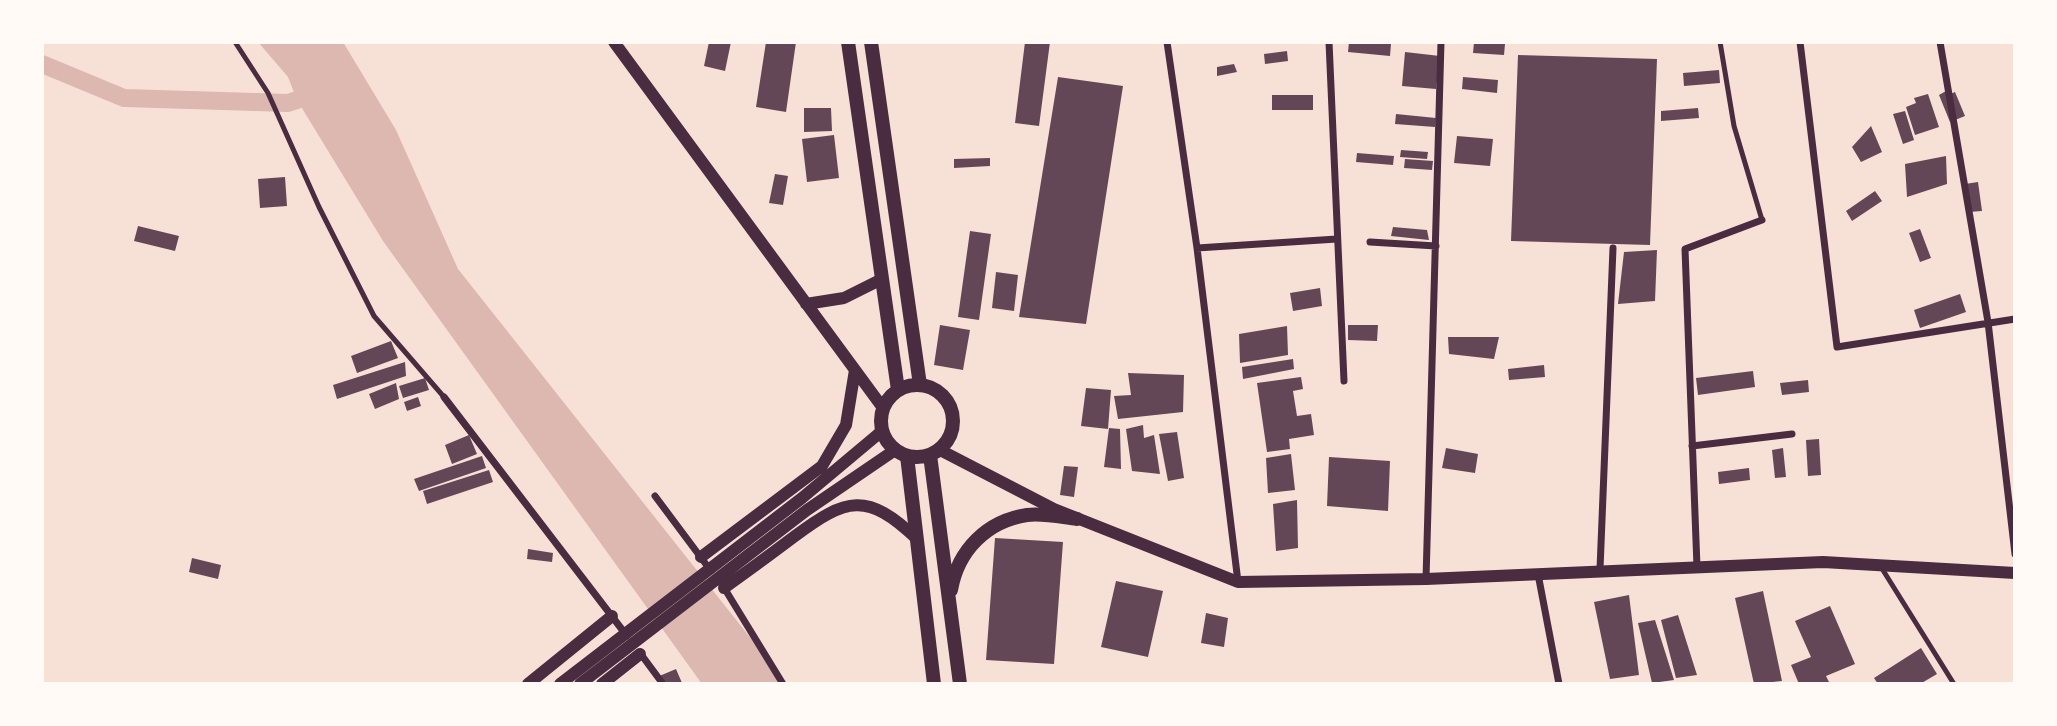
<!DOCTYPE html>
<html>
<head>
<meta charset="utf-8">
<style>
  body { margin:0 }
  #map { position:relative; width:2057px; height:726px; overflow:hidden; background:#f7e1d7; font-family:Signika,sans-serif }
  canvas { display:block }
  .frame { position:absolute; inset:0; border:44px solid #fffaf5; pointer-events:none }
</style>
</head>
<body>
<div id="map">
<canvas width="2057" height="726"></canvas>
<div class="frame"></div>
</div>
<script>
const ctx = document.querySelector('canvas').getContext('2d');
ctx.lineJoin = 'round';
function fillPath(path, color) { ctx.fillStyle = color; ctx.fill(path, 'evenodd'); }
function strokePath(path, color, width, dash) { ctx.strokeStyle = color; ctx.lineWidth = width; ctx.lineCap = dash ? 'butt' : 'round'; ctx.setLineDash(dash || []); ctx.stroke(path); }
fillPath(new Path2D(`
  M258,42H343L396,130L458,269L787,684H702L383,241L297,100L288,77Z`), '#dcb8b0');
strokePath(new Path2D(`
  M42,64L124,98L288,103L297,100`), '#dcb8b0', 18);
fillPath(new Path2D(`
  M709,42H731L725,71L704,66Z
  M766,42H796L786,112L756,107Z
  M1025,42H1050L1039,126L1015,123Z
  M1349,42L1391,44L1390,56L1348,52Z
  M1474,42L1505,44L1504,55L1473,53Z
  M1287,51L1288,61L1265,64L1264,54Z
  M1405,52L1440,56L1436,89L1402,86Z
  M1518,55L1657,59L1650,245L1511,241Z
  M1234,64L1237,72L1217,76V67Z
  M1719,70L1720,83L1684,86L1683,73Z
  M1058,77L1123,86L1086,324L1019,317Z
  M1463,77L1498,80L1497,93L1462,89Z
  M1946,91L1948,95L1955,92L1965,116L1950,122L1939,95Z
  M1928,94L1939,127L1915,135L1906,107L1916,103L1914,98Z
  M1272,95H1313V110H1272Z
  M804,108H831L832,131L804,132Z
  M1698,108L1699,118L1661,121V111Z
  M1905,111L1914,140L1903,144L1893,114Z
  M1396,114L1436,118L1435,127L1395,124Z
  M1871,126L1882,152L1861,162L1852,147Z
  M834,135L839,178L807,182L802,139Z
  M1457,136L1493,139L1490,166L1454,163Z
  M1401,150L1428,152L1427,159L1400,157Z
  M1357,153L1394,156L1393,165L1356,162Z
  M1946,156L1947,184L1907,197L1905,164Z
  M990,158V166L954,168V159Z
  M1405,159L1433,161L1432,170L1404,168Z
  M775,174L788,176L783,205L769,203Z
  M285,177L287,206L260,208L258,179Z
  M1978,182L1982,211L1969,212L1965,184Z
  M1875,191L1882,201L1852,221L1846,211Z
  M138,226L179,236L175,251L134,241Z
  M1393,227L1427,230L1429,240L1391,236Z
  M1920,229L1931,258L1920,262L1909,233Z
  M970,231L991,234L979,320L958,317Z
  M1657,250L1655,301L1618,304L1624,252Z
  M996,272L1018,275L1014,311L992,308Z
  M1320,288L1322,306L1293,311L1290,293Z
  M1960,294L1966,312L1920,328L1914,310Z
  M940,325L970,330L963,370L934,365Z
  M1348,325H1378L1377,341L1348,340Z
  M1287,326L1288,355L1240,363L1239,334Z
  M1448,337H1499L1494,359L1449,354Z
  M391,341L398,358L357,373L351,356Z
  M1293,359L1294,369L1243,379L1242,367Z
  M405,362L406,376L337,399L333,385Z
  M1544,365L1545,377L1509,380L1508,369Z
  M1753,371L1755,387L1698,395L1696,378Z
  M1128,373L1184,375L1183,412L1118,419L1114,396L1131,395Z
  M1301,377L1303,389L1293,391L1297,416L1311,414L1314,435L1289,439L1290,449L1267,452L1257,383Z
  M425,378L429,390L403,398L399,386Z
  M1808,380L1809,392L1782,395L1780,383Z
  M396,383L399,399L375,409L369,394Z
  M1086,388L1111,390L1108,429L1081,426Z
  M418,397L421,406L407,411L404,402Z
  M1143,425L1144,438L1154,435L1160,474L1132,471L1126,429Z
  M1109,428L1120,429L1121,469L1104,467Z
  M1177,432L1184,478L1168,481L1159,434Z
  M469,435L477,454L452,464L445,445Z
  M1819,439L1821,475L1808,476L1806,440Z
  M1446,448L1478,454L1475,473L1442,468Z
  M1783,448L1786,477L1775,478L1772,450Z
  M1291,454L1295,490L1268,493L1266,458Z
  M482,456L486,468L419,491L414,479Z
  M1329,457L1390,461L1388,511L1327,506Z
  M1064,466L1078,467L1074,497L1060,495Z
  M1749,468L1750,480L1719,484L1718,472Z
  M489,470L493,482L427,504L423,491Z
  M1297,500L1298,548L1276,551L1273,504Z
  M995,538L1063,542L1054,664L986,660Z
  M528,549L553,553L552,562L527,559Z
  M192,558L221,565L218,579L189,572Z
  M1116,581L1163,591L1148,657L1101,647Z
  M1763,591L1782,681L1754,684L1735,598Z
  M1629,595L1639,675L1610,679L1594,602Z
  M1830,606L1855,664L1826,676L1830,684H1799L1791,665L1811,657L1795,621Z
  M1206,613L1228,618L1224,647L1201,643Z
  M1678,615L1697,675L1676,678L1661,620Z
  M1655,620L1674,680L1652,683L1638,623Z
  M1921,648L1937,674L1920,684H1878L1874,678Z
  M676,669L682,683L660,684L657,677Z`), '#644757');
strokePath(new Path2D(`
  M235,42L268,93L319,207L374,316L444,397
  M1720,42L1734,126L1762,220
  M1881,567L1954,684`), '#4a2c40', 5);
strokePath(new Path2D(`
  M1167,42L1197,248L1238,582
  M1329,42L1344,381
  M1800,42L1837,347L2015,319
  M1940,42L1988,322L2015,554
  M1370,242L1436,246
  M1197,248L1337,239
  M444,397L627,636
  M1692,446L1792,434
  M655,496L711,571
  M1697,567L1685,249L1762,220
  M1600,569L1613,248
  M1538,574L1559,684
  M1426,579L1441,42
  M723,586L783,684
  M640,653L663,684`), '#4a2c40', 7);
strokePath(new Path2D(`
  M614,42L883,408
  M806,304L844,298L882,279
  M940,450L1054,509L1238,582L1426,579L1823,562L2015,573
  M701,557L822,466L846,425L855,370
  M724,588C748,571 771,554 795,536C846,498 867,491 917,539
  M528,684L612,616
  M560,684L802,498L882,431
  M580,684L807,510L895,450
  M602,684L640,654`), '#4a2c40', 12);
strokePath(new Path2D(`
  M848,42L898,390
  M871,42L920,385
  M881 421a36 36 0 1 1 72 0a36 36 0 1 1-72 0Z
  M930,455L960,684
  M907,456L934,684
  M951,590C958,550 987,521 1027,515C1043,513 1061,517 1077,519`), '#4a2c40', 14);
</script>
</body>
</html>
